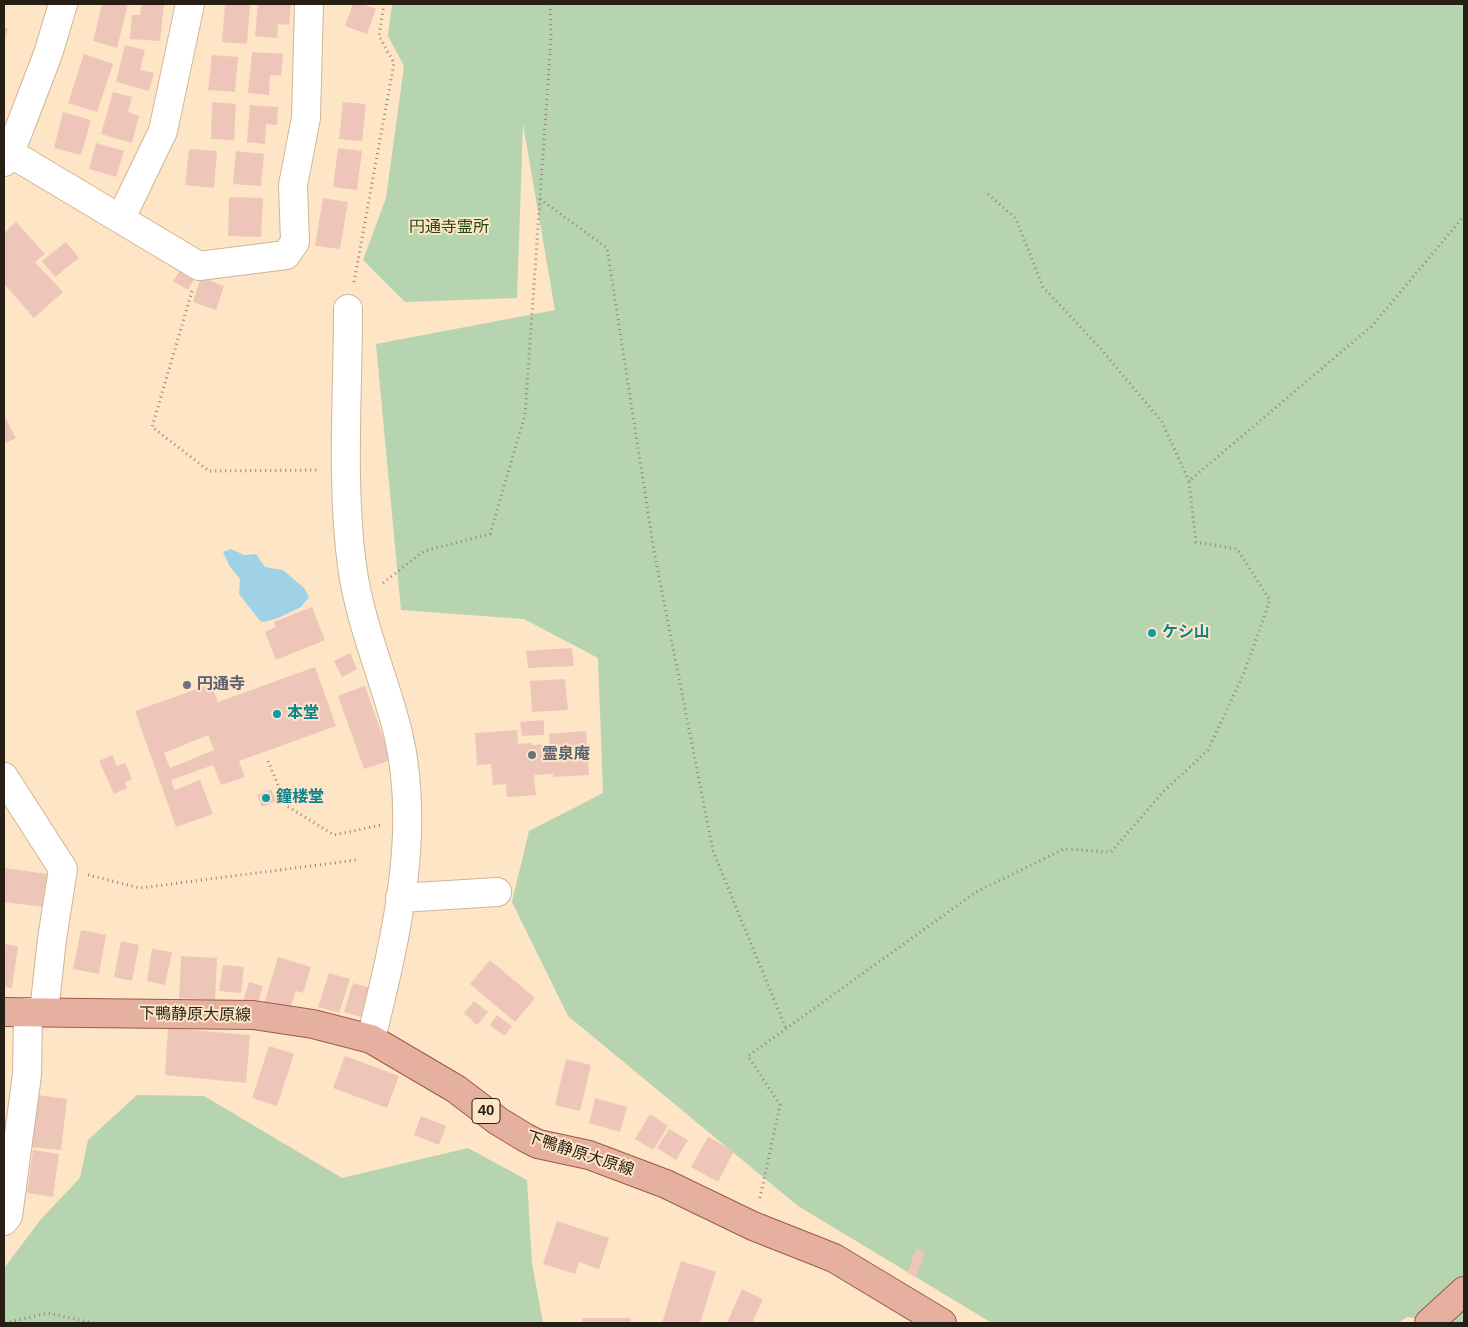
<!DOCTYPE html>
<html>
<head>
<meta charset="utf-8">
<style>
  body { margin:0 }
  #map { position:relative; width:1468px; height:1327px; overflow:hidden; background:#fde5c6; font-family:Helvetica,sans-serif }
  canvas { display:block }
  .frame { position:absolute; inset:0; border:5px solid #281f14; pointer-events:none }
</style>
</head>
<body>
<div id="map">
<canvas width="1468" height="1327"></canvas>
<div class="frame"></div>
</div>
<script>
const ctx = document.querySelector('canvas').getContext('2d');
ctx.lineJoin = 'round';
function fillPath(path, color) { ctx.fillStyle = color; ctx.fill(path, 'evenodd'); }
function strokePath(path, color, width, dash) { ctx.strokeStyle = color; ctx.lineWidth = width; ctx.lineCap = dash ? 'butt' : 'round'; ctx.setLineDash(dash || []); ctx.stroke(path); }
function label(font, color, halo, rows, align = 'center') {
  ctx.font = font + ' Helvetica,"Noto Sans JP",sans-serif'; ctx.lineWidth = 4; ctx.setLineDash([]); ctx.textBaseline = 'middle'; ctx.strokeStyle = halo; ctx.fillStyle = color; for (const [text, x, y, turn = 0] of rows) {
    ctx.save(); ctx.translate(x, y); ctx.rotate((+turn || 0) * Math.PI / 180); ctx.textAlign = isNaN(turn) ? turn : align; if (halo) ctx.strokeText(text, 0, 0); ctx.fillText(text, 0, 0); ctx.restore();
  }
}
fillPath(new Path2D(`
  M392,4H1464V1323L1407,1317L1398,1323H992L798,1206L568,1016L512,902L529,831L603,793L598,658L524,619L401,610L376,344L555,310L523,124L517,298L405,302L363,260L386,198L404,66L388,36Z
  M137,1095L204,1096L342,1178L468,1148L527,1180L532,1263L543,1323H4V1268L42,1218L80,1178L88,1140Z`), '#b6d4af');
fillPath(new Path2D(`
  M231,549L244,555L256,554L265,567L283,570L304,588L309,597L301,607L278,618L264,622L260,621L239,594L240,579L230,567L223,552Z`), '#9fd2e6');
fillPath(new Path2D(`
  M102,4H128L117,48L93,41Z
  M141,4H164L160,41L130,39L132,15H140Z
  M225,4H250L247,44L222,42Z
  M258,4H291L289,25L278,24L277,38L255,36Z
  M353,4H362L376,9L367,34L345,26Z
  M4,27L8,29L4,44Z
  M125,45L145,50L140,70L154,73L149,91L116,82Z
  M252,52L283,54L281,76L270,75L269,95L248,93Z
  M84,54L113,64L97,112L68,103Z
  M212,55L238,57L235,92L208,90Z
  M113,92L132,97L128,112L139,116L132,143L101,134Z
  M212,102L236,104L234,140L211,139Z
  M343,102L366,104L362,141L339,139Z
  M250,105L278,107L277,125L266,124L265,144L247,142Z
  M63,112L91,120L81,155L54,148Z
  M96,143L124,151L116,177L89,169Z
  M338,148L362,151L357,190L333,187Z
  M189,149L217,151L214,188L185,185Z
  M236,151L264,154L261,186L233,184Z
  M229,197L263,198L261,237L228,236Z
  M323,198L348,202L340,249L315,246Z
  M16,222L45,254L35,262L63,292L34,318L4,284V233Z
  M66,242L79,258L55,277L42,261Z
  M181,269L195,278L188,290L173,281Z
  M201,277L224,286L216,310L193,302Z
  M4,415L16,438L4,444Z
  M312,607L325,640L276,660L265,632L276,627L274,622Z
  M572,648L574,666L528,668L526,651Z
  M350,653L357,669L342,677L334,661Z
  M315,667L336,726L239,761L245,777L221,785L213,765L171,780L174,790L200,780L213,814L176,827L135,711L211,684L218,702ZM208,735L214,750L170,768L164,753Z
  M565,679L568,710L532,712L530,681Z
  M365,686L391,760L364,769L338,696Z
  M544,720V735L522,736L520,722Z
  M517,730L518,744L532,743V745L550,744L549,734L586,731L589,775L553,777V774L534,775L536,795L507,797L506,784L493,785L491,764L477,765L475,733Z
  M112,755L117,766L125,763L132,779L125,783L127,788L114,794L99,761Z
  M271,789L276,801L262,807L257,795Z
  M4,868L47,874L43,907L4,902Z
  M81,930L106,935L99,974L73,969Z
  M121,941L139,945L132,981L114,977Z
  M4,944L18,946L12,988L4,987Z
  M152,949L172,952L165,985L147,981Z
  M181,956L217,958L215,1000L179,998Z
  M278,957L311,967L303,993L296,991L289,1012L264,1004Z
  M490,960L535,998L515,1022L470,984Z
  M223,965L244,967L241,993L219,991Z
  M329,973L350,979L339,1013L318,1007Z
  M249,982L263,986L257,1007L243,1002Z
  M353,983L370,988L361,1017L344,1012Z
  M474,1001L488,1012L477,1025L464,1013Z
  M497,1015L512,1026L504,1036L490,1025Z
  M168,1028L250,1035L246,1083L165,1075Z
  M269,1046L294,1054L277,1106L252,1098Z
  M345,1056L399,1076L387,1108L333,1088Z
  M566,1059L591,1065L580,1111L555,1105Z
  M37,1095L67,1099L61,1150L31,1147Z
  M595,1098L627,1107L620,1132L589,1123Z
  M650,1114L668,1126L653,1150L635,1139Z
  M421,1116L446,1126L439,1145L414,1135Z
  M669,1129L688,1140L676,1160L657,1148Z
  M708,1137L734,1151L718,1182L691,1167Z
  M33,1150L59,1154L53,1197L27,1193Z
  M557,1221L609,1238L599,1269L579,1262L575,1274L543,1264Z
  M916,1249L925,1252L916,1277L907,1273Z
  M681,1261L716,1272L700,1323H662Z
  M742,1289L763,1299L752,1323H727Z
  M582,1318H631V1323H582Z`), '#edc6b9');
const minor = new Path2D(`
  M10,153L199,266L286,255L295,242L293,185L306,118L309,4
  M4,162L10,153L48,54L63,4
  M121,218L163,131L190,4
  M348,309C348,394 341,482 352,566C360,624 384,677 398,733C422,834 395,940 371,1039
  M4,777L63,869L52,939L44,1012
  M400,898L497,892
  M4,1221L8,1216L27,1075L28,1012`);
const major = new Path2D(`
  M4,1012L253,1015L313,1024L371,1039L456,1089L498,1121L526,1138L538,1144L589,1155L666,1184L753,1226L834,1258L942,1323
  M1429,1323L1464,1291`);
strokePath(minor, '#cdb698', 30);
strokePath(major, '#985b47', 30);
strokePath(new Path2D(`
  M988,194L1016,219L1043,287L1100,348L1162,422L1189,481
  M540,199L607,248L654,551L713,851L786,1029
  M354,282L394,63L379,36L384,4
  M192,291L152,427L209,471L319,470
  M383,583L424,551L490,534L525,415L551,38L550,4
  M268,761L287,806L334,835L381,825
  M88,875L140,888L357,860
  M760,1198L780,1105L748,1056L976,892L1064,849L1111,852L1163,792L1208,750L1244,673L1270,600L1237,549L1196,542L1189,481L1372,326L1464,216
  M5,1323L48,1313L93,1323`), '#968570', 3, [1, 4]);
strokePath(minor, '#fff', 28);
strokePath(major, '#e6b0a1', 28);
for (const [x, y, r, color] of [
  [1152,633,5,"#0f9aa8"],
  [187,685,5,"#6b7280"],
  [277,714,5,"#0f9aa8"],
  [532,755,5,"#6b7280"],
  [266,798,5,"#0f9aa8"]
]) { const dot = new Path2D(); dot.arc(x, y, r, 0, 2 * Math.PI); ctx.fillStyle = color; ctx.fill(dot); strokePath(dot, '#fde5c6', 2); }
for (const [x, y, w] of [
  [486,1111,28]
]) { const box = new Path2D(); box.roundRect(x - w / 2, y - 12.5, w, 25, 4); ctx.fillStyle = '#fde5c6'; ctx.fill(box); strokePath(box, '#281f14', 1); }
label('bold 15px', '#281f14', null, [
  ["40",486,1111]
]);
label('16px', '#204816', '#fde5c6', [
  ["円通寺霊所",449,228]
]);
label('bold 16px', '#0d838f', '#fde5c6', [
  ["ケシ山",1162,633],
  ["本堂",287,714],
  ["鐘楼堂",276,798]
], 'left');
label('bold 16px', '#5b616d', '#fde5c6', [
  ["円通寺",197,685],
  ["霊泉庵",542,755]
], 'left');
label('16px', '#281f14', '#fde5c6', [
  ["下鴨静原大原線",195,1015,1],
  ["下鴨静原大原線",580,1154,18]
]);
</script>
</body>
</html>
